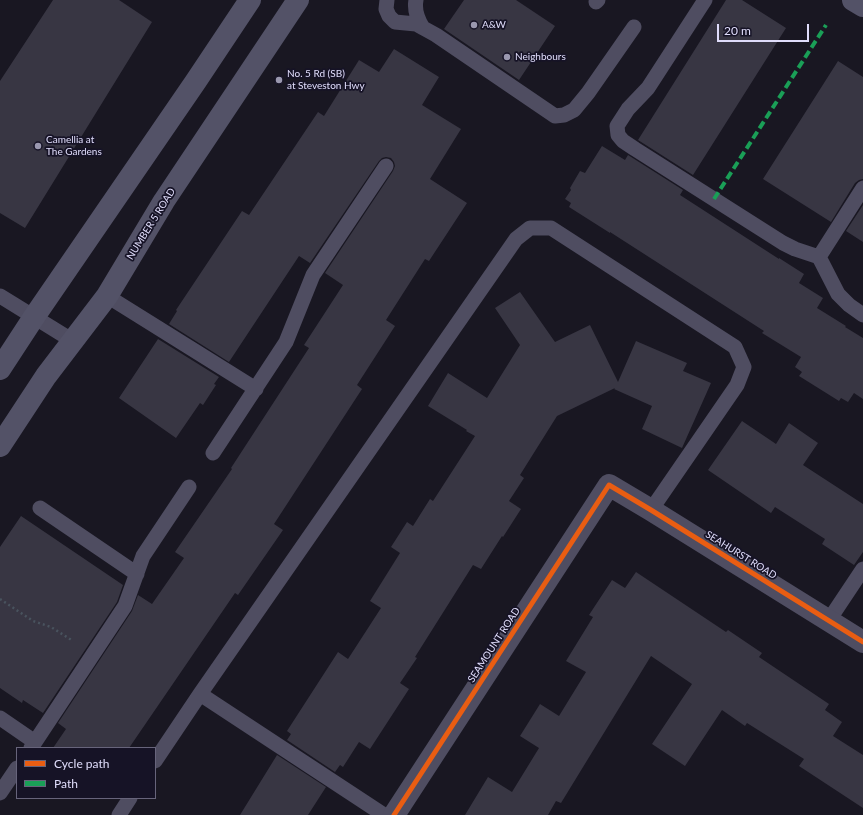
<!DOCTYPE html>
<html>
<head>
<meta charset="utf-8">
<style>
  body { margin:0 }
  #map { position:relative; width:863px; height:815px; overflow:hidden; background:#191722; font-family:Lato,sans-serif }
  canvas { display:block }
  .legend { position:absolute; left:16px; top:747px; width:140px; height:52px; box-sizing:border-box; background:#161326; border:1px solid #67647b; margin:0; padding:5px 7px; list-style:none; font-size:12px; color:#e0ddfb }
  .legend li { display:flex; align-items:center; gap:8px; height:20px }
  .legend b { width:20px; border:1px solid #67647b }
  .scale { position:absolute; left:717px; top:24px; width:92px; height:18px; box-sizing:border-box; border:2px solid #e0ddfb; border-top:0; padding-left:5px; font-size:12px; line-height:14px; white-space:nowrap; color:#e0ddfb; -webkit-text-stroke:3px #161326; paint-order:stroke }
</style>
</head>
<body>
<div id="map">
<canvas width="863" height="815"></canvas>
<ul class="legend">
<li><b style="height:5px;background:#e95d12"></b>Cycle path</li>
<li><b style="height:5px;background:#1a9f57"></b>Path</li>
</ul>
<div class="scale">20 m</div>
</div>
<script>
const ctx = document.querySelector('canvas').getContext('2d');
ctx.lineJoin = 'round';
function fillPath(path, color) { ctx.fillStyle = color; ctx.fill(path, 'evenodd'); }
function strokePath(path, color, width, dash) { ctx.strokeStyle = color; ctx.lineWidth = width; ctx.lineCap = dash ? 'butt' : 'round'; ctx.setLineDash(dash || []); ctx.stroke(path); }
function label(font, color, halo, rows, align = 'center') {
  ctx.font = font + ' Lato,sans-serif'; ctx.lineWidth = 3.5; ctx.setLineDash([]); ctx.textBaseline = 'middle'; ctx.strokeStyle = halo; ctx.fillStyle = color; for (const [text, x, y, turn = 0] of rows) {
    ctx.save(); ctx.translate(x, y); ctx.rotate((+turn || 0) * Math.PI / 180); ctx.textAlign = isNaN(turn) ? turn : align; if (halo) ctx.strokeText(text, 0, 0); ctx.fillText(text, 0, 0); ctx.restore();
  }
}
fillPath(new Path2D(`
  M53,0H119L152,22L25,228L0,213V81Z
  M464,0H516L555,26L519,80L444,29Z
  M726,0H742L786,28L693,175L638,140Z
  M394,49L439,77L422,105L461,129L430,179L467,203L429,261L425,259L386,320L395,326L357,385L362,389L274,524L283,530L238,595L235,593L129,748H53L66,729L58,723L132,611L138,595L152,604L184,558L175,552L232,469L231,468L309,348L304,345L343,285L325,273L393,171L395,166L394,162L391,158L386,157L382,158L379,161L310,263L299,256L229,362L169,324L177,311L176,310L242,211L249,215L318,112L324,116L359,60L379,72Z
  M838,61L863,77V179L859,180L855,183L831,222L763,179Z
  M602,146L625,160L628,155L683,190L680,195L779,259V258L804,274L799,283L823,298L817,308L846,326L845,327L863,338V399L854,393L848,402L841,398L839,401L799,376L802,372L795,367L801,357L762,333L764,331L610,232V233L569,207L571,203L565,199L571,190L570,188L580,171L585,173Z
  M863,205V242L846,231Z
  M520,292L555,342L590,325L618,382L636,341L687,363L683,371L711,383L682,448L642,429L652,406L614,389L615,388L557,416L520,475L524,478L509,501L521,509L503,537L502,536L481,569L473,565L415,657L417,658L400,683L409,689L370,749L359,742L343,767L340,765L335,772L287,740L291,734L287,731L338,652L348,659L381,608L370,601L400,553L391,547L407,522L413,526L430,499L433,501L475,436L466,431L467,430L428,406L448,373L487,398L520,345L495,308Z
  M158,339L219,377L214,384L216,385L203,405L200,403L176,438L119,398Z
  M742,421L776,444L789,423L818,443L803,465L863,504V552L854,565L822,544L825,539L775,507L771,513L708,470Z
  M21,516L123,585L117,602L43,713L23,700L22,703L0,688V547Z
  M636,572L726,632L728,630L762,653L759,657L829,704L825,710L842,722L833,736L863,755V808L799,766L804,759L747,723L745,726L722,710L685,766L652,744L692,684L651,656L561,803L556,801L548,815H465L488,777L512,792L539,748L520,736L540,704L559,716L586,672L566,661L593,617L589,615L612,580L625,588Z
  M277,755L326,787L308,815H240Z`), '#383643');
strokePath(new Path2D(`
  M0,599L33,621L51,627L73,641`), '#49535e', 2.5, [2, 3]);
strokePath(new Path2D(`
  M387,0L386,9L389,16L395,22L416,24L436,35L555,116L564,115L574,110L588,93L634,27
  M416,0C414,10 418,20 423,28
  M705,0L648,88L628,109L617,126L618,135L623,141L635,149L783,243L795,249L819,257L838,294L849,305L863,315
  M596,2L598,0
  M819,257L863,188
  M0,296L73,341
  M107,296L256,389
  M213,453L286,342L313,275L386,166
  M40,508L137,574
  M829,620L863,569
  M200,694L384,815
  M0,718L35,742
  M31,748L125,606L143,556L189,487
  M155,761L200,694L516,239L530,228H551L735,347L744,367L737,385L651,510
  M0,793L17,768
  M119,815L130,798`), '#4f4d61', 15);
strokePath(new Path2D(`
  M394,815L609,485L651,510L863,642`), '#4f4d61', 22);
strokePath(new Path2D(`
  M853,0L863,6
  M0,369L34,317L196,81L250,0
  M0,446L46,376L107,296L164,201L298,0`), '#535267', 22);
strokePath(new Path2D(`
  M714,199L826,25`), '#1a9f57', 4, [8, 4]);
strokePath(new Path2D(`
  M394,815L609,485L651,510L863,642`), '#e95d12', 5);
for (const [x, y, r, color] of [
  [474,25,4,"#9a98af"],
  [507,57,4,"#9a98af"],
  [279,80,4,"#9a98af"],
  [38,146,4,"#9a98af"]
]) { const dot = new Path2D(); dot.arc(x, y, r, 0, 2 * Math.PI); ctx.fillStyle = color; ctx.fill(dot); strokePath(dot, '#161326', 1.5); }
label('10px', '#e0ddfb', '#161326', [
  ["A&W",482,25],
  ["Neighbours",515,57],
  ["No. 5 Rd (SB)",287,74],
  ["at Steveston Hwy",287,86],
  ["Camellia at",46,140],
  ["The Gardens",46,152]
], 'left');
label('10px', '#e0ddfb', '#161326', [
  ["NUMBER 5 ROAD",151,224,-58],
  ["SEAHURST ROAD",741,555,32],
  ["SEAMOUNT ROAD",494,645,-57]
]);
</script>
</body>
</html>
